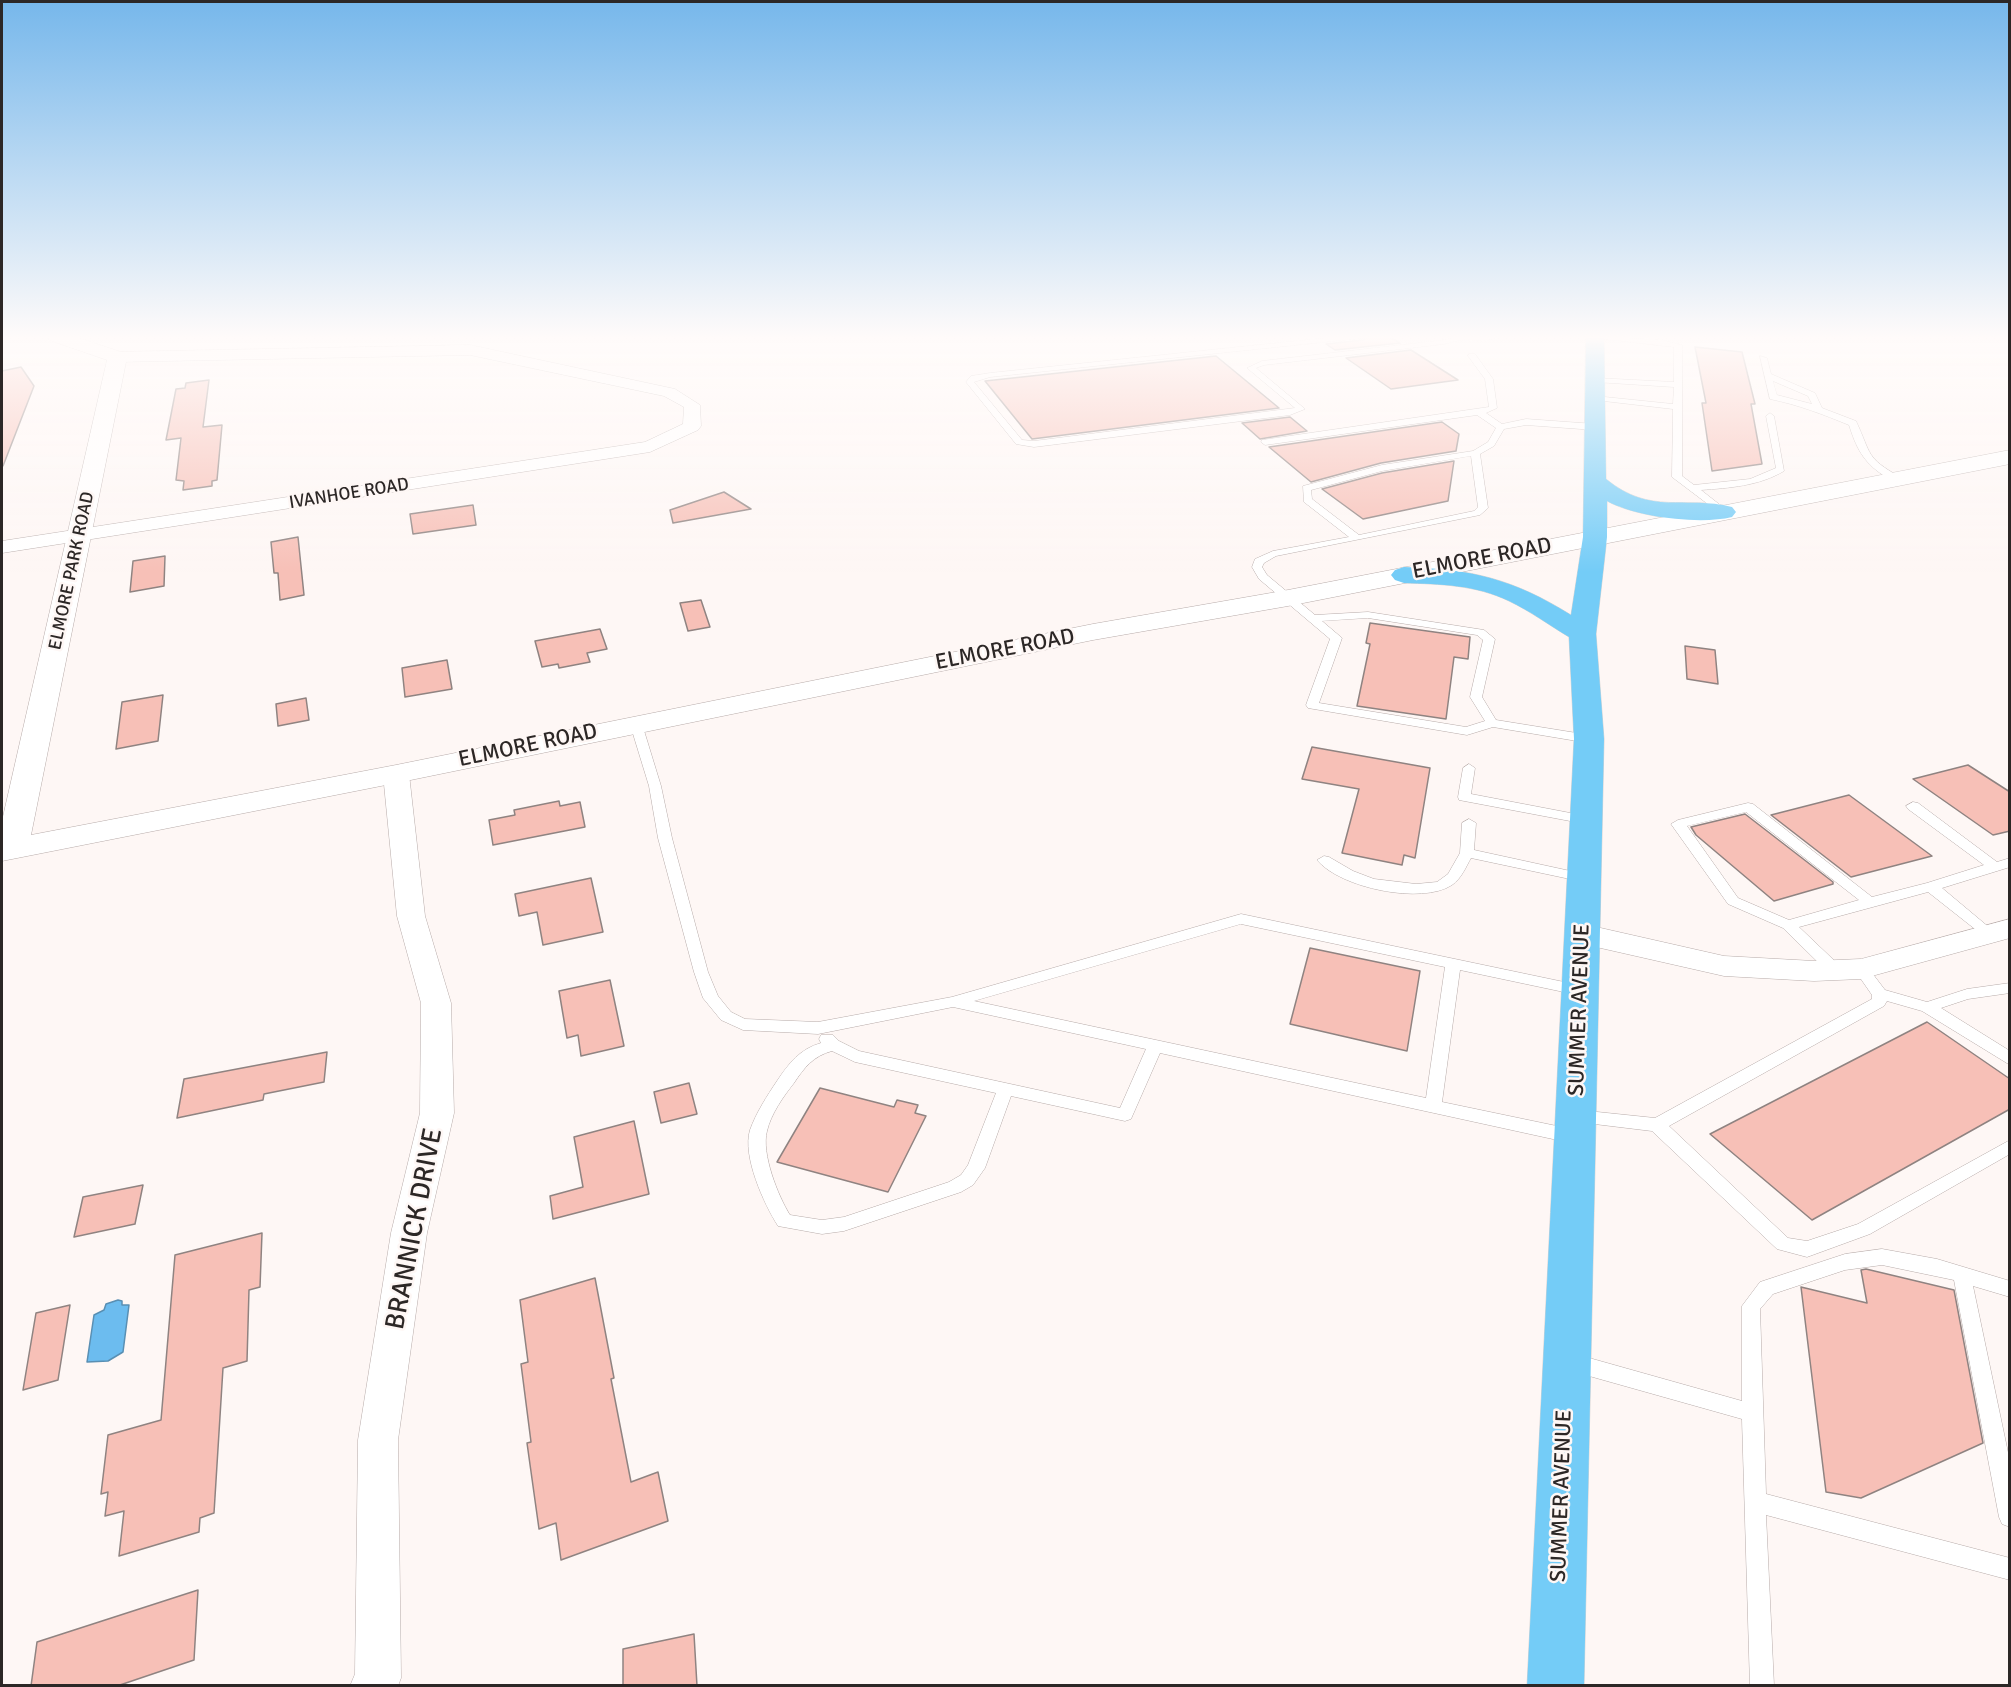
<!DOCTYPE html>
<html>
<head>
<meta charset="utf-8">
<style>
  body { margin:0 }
  #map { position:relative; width:2011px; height:1687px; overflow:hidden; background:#fef7f5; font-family:Signika,sans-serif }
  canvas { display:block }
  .frame { position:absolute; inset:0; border:3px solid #2c2726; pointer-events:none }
</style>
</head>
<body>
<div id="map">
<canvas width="2011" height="1687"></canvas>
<div class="frame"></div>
</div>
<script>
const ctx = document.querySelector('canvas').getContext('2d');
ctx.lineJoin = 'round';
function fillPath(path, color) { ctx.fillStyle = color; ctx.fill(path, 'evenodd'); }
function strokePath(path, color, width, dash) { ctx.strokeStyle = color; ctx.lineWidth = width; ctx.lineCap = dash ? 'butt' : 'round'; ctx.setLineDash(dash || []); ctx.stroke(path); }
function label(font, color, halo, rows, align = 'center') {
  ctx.font = font + ' Signika,sans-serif'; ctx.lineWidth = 5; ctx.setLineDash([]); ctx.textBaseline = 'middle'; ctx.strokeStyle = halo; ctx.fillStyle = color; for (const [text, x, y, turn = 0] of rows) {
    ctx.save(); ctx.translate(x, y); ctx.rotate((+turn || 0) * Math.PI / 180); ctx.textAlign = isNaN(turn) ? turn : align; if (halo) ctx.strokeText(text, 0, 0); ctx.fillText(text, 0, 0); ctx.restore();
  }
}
const water = new Path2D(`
  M118,1300L122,1301V1305H129L123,1352L108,1361L87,1362L94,1315L104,1310L106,1304Z`);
fillPath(water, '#6cbcef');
strokePath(water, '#598fb3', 1.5);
const building = new Path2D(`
  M1369,336H1388L1400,343L1335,350L1326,344L1363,340Z
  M1695,347L1742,352L1755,404H1751L1762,464L1712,471L1702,403H1706Z
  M1411,350L1458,380L1391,389L1346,358Z
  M1216,356L1279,408L1032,439L985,381Z
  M21,367L34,386L3,466H2V371Z
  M209,380L203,427L222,425L217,480L212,481V486L183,490L184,481L176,480L181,438L166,440L176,389L185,388L186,383Z
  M1290,417L1307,431L1260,439L1242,423Z
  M1442,422L1459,434L1456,451L1381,463L1311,482L1269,447Z
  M1454,461L1448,501L1363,519L1322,489L1382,473Z
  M724,492L751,509L673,523L670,510Z
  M473,505L476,525L413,534L410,514Z
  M298,537L304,595L280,600L278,573H274L271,542Z
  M165,556L164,586L130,592L133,561Z
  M701,600L710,627L688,631L680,603Z
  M1370,623L1470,637L1468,659L1454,657L1446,719L1357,706L1370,644L1366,643Z
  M600,629L607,649L587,653L590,662L559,668L558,664L542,667L535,641Z
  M1685,646L1715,650L1718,684L1687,679Z
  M447,660L452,689L405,697L402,668Z
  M163,695L158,741L116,749L122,702Z
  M306,698L309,720L278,726L276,704Z
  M1312,747L1430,768L1415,858L1404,855L1402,865L1342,853L1359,789L1302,779Z
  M1968,765L2010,792V831L1993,835L1913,779Z
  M1849,795L1932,856L1851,877L1771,815Z
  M559,801L560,806L580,802L585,827L493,845L489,820L515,815L514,810Z
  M1745,814L1833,882V884L1774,901L1696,835L1691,827Z
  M591,878L603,932L543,945L537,912L519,916L515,894Z
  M1310,948L1420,971L1407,1051L1290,1024Z
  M610,980L624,1046L581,1056L578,1035L567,1038L559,991Z
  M1927,1022L2010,1079V1109L1812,1220L1710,1134Z
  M327,1052L324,1082L264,1094L263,1100L177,1118L184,1079Z
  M689,1083L697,1114L661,1123L654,1092Z
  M820,1088L894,1107L897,1100L918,1105L915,1113L926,1116L888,1192L777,1162Z
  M634,1121L649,1194L553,1219L550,1196L583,1187L574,1137Z
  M143,1185L135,1224L74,1237L83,1197Z
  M262,1233L260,1287L249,1290L247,1361L223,1368L214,1513L200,1518L199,1532L119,1556L124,1511L105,1516L108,1492L101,1494L108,1435L161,1420L175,1255Z
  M1866,1269L1954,1290L1983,1443L1861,1498L1826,1492L1801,1287L1867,1303L1861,1270Z
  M595,1278L614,1378L611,1379L631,1482L658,1472L668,1521L561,1560L556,1523L539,1529L527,1443L531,1442L521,1364L528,1362L520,1300Z
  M70,1305L58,1380L23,1390L36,1313Z
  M198,1590L194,1660L117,1686H31L37,1642Z
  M694,1634L697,1686H623V1649Z`);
fillPath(building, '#f7c0b7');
strokePath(building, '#8f8381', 1.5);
const service = new Path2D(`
  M1344,336H1367L1363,338L990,377L974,382L1022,440L1034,441L1295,408L1247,368L1262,361L1444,340L1459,336H1504L1482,341L1466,339L1444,344L1264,365L1256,368L1305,409L1290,415L1034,447L1016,444L966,382L971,376L990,373Z
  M1591,336L1662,340L1682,345V476L1694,485L1750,479L1776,468L1766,416L1770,413L1774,416L1784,471C1759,486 1729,488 1701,490L1729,512L1721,514L1672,477L1673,409L1595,400L1591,398L1595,396L1673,404L1674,387L1595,382L1591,380L1595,378L1674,382V347L1595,338Z
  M1469,354H1475L1493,379L1497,408L1486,413L1502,424L1526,419L1595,424L1599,427L1595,430L1526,425L1504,429L1494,446L1480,454L1488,508L1480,515L1276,556L1264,563L1262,567L1267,575L1315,615L1368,612L1484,630L1495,639L1482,697L1496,720L1589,735L1595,739L1593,742L1589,743L1493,727L1467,735L1308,708L1306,705L1330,639L1259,579L1252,567L1255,559L1273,551L1349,537L1304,502L1303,486L1382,465L1473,451L1488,442L1496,428L1477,415L1265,445L1261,442L1262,440L1489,407L1485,379L1468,356ZM1471,456L1478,507L1474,511L1359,535L1312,499L1311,490L1382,471ZM1368,618L1477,635L1483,640L1470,697L1485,721L1466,727L1319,703L1342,638L1322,621Z
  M1760,356L1767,358L1771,374L1815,393L1822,408L1856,421C1872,455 1865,457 1900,477V481C1893,482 1889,478 1883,475C1863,462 1856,447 1849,425C1822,414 1799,405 1770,399ZM1773,381L1808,396L1812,404L1777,395Z
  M636,720L642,724L661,786L672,838L708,972L718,996L731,1012L745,1019L818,1022L952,997L1241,914L1583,986L1586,990L1583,994L1578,995L1460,970L1442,1102L1571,1129L1577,1131L1579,1136L1577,1141L1571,1143L1160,1053L1131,1119L1125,1121L1011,1096L985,1168L973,1185L961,1192L844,1231L822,1234L778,1226C764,1204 742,1156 750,1130C756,1113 767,1096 777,1081C789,1063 800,1049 821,1043L819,1039L821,1035H833L839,1041L859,1051L1120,1108L1146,1049L953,1007L818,1034L743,1030L721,1020L703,998L694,972L658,838L649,786L630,724ZM1241,924L1445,967L1426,1098L974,1001ZM832,1051L855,1062L996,1093L968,1165L961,1175L949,1182L844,1217L822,1220L790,1215C778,1196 761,1153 767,1131C771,1114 783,1097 794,1083C804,1068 813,1056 832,1051Z
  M1469,764L1475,768L1471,794L1586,816L1593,820L1586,824L1459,800L1458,797L1463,768Z
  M1913,802L1918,803L1997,862L2010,858V867L1942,888L1997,934L1995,937H1985L1928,892L1799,927L1840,966L1842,970L1840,974H1830L1783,928L1728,904L1671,824L1678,820L1748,803L1753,804L1872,897L1927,883L1984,865L1908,809L1906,806ZM1746,812L1859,900L1789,920L1738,898L1687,826Z
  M1469,819L1476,823L1474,850L1584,874L1591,878L1584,882L1471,858C1466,867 1461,879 1452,885C1422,905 1340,888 1317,860L1324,856L1329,857L1353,871L1374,879L1416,884L1437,882L1448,874L1460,853L1462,823Z
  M1861,964L1866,965L1885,990L1927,1002L1967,989L2010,983V993L1968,999L1941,1008L2010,1051V1065L1922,1011L1887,1001L1884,1006L1669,1126L1788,1238L1807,1241L1858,1224L2010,1140V1154L1870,1234L1807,1257L1777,1249L1652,1131L1578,1122L1572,1120L1570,1116L1572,1112L1578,1110L1655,1118L1872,999V995L1854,969L1856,965Z
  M1882,1249L1937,1259L2010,1281V1297L1973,1286L2010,1462V1527L2002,1524L1999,1517L1954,1280L1882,1265L1845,1270L1773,1294L1760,1309L1766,1494L2010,1558V1580L1766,1515L1774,1686H1750L1742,1419L1575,1372L1568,1369L1565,1363L1568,1357L1575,1354L1742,1401V1306L1760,1282L1845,1254Z`);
const minor = new Path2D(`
  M470,345L675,389L700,405L701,426L698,430L650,452L2,553V541L645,442L683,424L684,407L664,396L470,355L117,362L109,357L117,352Z
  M396,766L405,769L409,774L425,916L451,1003L454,1113L427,1233L398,1440L401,1678L398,1686H350L355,1674L358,1440L391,1233L420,1113L421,1003L397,916L383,774L387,769Z
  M2010,919V938L1861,979L1814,981L1724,976L1583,944L1573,941L1568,934L1573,927L1583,924L1724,956L1814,961L1861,959Z`);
const tertiary = new Path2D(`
  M47,336H73L124,353L127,357L31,835L396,765L1093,624L1288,590L2010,450V464L1288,606L1093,640L396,783L2,861V821L107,360L49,340Z`);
const primary = new Path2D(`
  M1586,336H1604L1606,479C1651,516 1685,495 1732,507L1736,512L1732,517C1700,525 1636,517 1607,501V537L1596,634L1604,739L1584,1686H1527L1574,739L1569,637C1549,625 1530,611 1509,601C1476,585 1440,584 1404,583L1395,580L1391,575L1395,570L1404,567C1472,569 1513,579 1571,615L1583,537Z`);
strokePath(service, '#b7aba9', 1);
strokePath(minor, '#b7aba9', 1);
strokePath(tertiary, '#b7aba9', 1);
strokePath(primary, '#d5d4d4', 1);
strokePath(new Path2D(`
  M2,343V347`), '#b4aeac', 2, [3, 3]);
fillPath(service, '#fff');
fillPath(minor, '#fff');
fillPath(tertiary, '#fff');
fillPath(primary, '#74ccf7');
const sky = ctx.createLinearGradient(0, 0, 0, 572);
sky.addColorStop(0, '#76b7eb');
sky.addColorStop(0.59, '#fffbfa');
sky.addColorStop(1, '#fffbfa00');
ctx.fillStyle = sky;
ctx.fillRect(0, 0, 2011, 572);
label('18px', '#2c2726', '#fef7f5', [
  ["IVANHOE ROAD",349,494,-9],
  ["ELMORE PARK ROAD",72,571,-78]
]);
label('22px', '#2c2726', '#fef7f5', [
  ["ELMORE ROAD",1482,559,-11],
  ["ELMORE ROAD",1005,650,-11],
  ["ELMORE ROAD",528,746,-12],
  ["SUMMER AVENUE",1580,1010,-88],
  ["SUMMER AVENUE",1562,1496,-88]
]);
label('27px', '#2c2726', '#fef7f5', [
  ["BRANNICK DRIVE",415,1229,-79]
]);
</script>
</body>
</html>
